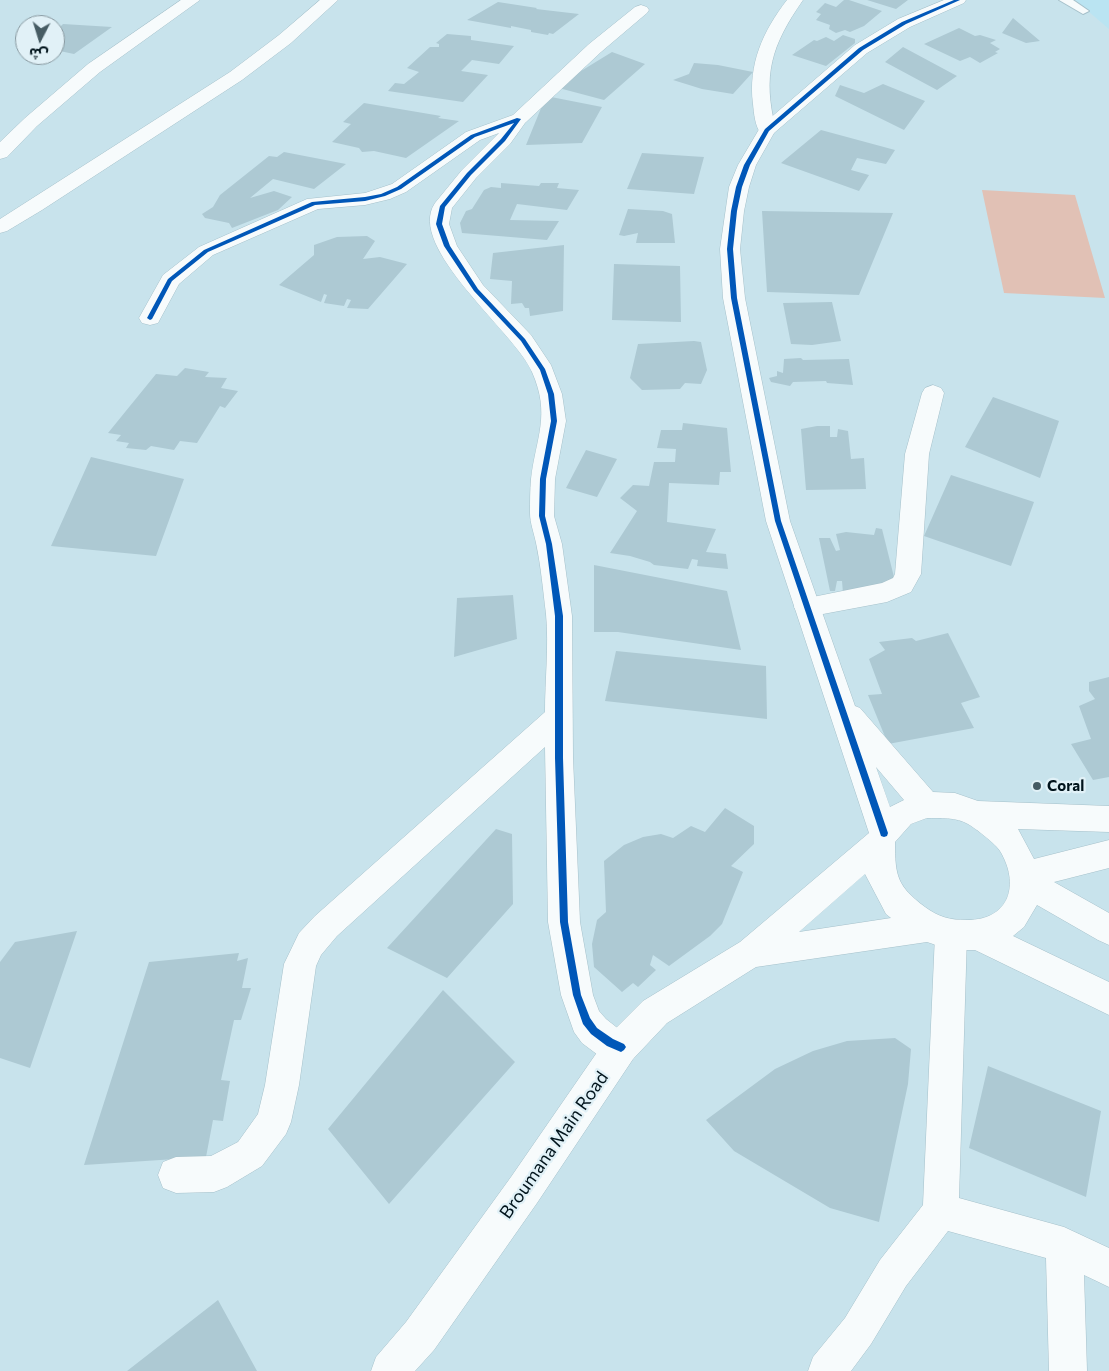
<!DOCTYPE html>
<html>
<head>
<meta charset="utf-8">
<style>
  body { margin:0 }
  #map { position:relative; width:1109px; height:1371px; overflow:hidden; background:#c8e3ec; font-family:Commissioner,"Noto Sans Arabic",sans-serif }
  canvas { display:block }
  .north { position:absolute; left:15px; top:15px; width:50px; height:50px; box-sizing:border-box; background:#e1f1f7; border:1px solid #87989f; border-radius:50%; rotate:185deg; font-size:14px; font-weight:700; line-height:20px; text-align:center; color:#00131b }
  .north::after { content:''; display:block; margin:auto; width:18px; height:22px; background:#465c64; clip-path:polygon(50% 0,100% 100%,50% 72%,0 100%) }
</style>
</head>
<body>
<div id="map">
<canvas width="1109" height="1371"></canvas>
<div class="north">ش</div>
</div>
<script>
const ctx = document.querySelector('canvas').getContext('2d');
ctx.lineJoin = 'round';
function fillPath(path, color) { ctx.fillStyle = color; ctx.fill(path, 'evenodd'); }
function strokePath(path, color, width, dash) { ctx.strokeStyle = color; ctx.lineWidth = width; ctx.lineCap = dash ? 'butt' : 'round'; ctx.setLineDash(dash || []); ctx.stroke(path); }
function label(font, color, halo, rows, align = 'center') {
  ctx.font = font + ' Commissioner,sans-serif'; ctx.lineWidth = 4.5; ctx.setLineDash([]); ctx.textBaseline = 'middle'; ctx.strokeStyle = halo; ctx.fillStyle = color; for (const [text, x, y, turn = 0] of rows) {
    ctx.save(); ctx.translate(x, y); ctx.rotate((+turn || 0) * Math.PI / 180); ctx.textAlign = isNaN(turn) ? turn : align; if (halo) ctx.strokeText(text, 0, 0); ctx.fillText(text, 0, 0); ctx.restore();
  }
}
fillPath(new Path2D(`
  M1075,0H1109V29Z`), '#bae4f2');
fillPath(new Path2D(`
  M982,190L1075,195L1105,298L1004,293Z`), '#e1c1b5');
fillPath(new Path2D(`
  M844,0H849L882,11L864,26L850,32L845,30L836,33L829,29L830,25L816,20L821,14L816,12L825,3L836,7Z
  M867,0H908L896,9Z
  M498,2L537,8L536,9L579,14L553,34L549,33L548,35L531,32V30L511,26V28L467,20Z
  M1013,18L1040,41L1026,43L1002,33Z
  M63,24L112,27L74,54L55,50V32Z
  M959,28L975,36L980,35L996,40L990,43L1000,49L995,52L998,53L980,63L970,57L960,61L924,44Z
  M447,34L471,36V40L514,46L499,64L472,60L461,71L488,75L463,102L388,91L395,83L404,84L419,72L407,68L430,47H439V44L436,43Z
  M843,35L855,39V43L826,66L792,55L814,40L817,41L826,37L834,41Z
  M903,47L957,76L937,90L885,62Z
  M612,52L645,64L604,100L555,87Z
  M694,63L718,65L753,72L733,94L702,89L673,80L689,74Z
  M883,84L925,101L904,130L835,96L840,85L864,93Z
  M546,96L602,107L582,143L526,145Z
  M364,103L441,116L438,118L459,121L406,158L374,151L362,152L359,148L332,142L351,124L343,122Z
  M821,130L895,150L886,164L857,158L851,170L869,175L859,191L781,163Z
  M284,152L346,164L314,189L273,179L250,198L274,191L292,197L278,210L260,217L232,228L229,223L205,218L202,214L213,207L220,195L269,156L277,157Z
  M642,153L704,157L694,194L627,189Z
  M501,183L539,186L541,183H559L557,188L579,190L567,210L517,204L510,220L559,221L547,240L462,233L460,223L466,211L472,209L484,190L491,187L501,188Z
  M628,209L663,211L672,214L675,243H636L638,233L624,236L619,235Z
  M762,211L893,213L859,295L767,292Z
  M367,236L375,241L363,259L380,257L407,264L368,309L347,308L351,300L347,299L344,306L324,303L327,295L324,294L321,302L279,285L314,255V245L337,237Z
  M564,245L563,311L530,316L529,308H525L522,303L511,304L512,281L490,279L493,253Z
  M614,264L680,266L681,322L612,320Z
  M832,302L841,341L812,345L791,344L783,303Z
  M694,341L701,342L707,370L701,384L685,383L680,389L642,390L630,378L638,344Z
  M801,358L803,360L849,359L853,385L827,383L826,381L793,382L790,386L771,382L769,378L777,376V371L783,373L784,359Z
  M185,368L209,372L205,377L227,378L221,388L238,391L225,408L220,406L197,443L180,441L174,450L151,446L146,450L126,448L129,443L116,441L121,435L108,433L156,374L177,376Z
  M993,397L1059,421L1040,478L965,447Z
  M683,423L727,428L731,472H720L719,485L669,483L667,522L716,529L706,552L726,554L728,569L697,566L698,560L692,559L688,569L654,565L650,562L630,556L610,553L637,511L620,498L633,485L649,486L654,462H675L676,449L657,448L661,430H682Z
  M817,426H830V437H837L838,429L848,431L851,459L864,458L866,489L806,490L801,429Z
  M586,450L617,459L597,497L566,488Z
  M91,457L184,479L156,556L51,546Z
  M951,475L1034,502L1011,566L924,536Z
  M876,528L882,529L896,585L843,593L842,581H837L835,591H830L819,538H830L836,551L840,550L836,534L846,532L874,535Z
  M594,565L727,591L741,650L618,632H594Z
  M513,595L517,639L454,657L457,598Z
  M948,633L980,697L961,703L974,728L888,744L868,695L882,694L869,659L885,650L879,642L912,638L916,641Z
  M616,651L766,666L767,719L605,701Z
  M1109,677V777L1093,780L1071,744L1091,739L1079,706L1095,699L1089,691V682Z
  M725,808L754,826V844L731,866L743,872L722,924L710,936L669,966L653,955L650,965L656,970L638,987L633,983L622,992L594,967L592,944L597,920L606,912L604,861L624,845L643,837L661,834L673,838L691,826L705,832Z
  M496,829L512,834L513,904L447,978L387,948Z
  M77,931L30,1068L0,1058V962L15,942Z
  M239,953L237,961L248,958L242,988H251L241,1020H234L221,1080L230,1081L223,1121L213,1120L206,1157L84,1165L149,962Z
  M443,990L515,1062L389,1204L328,1129Z
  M895,1038L911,1049L908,1084L879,1222L830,1208L734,1151L706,1120L775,1069L813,1051L847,1041Z
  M988,1066L1101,1111L1086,1197L969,1148Z
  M218,1300L257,1371H127Z`), '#adc9d3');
const lane = new Path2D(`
  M1059,0H1073L1089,11L1083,14Z`);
const street = new Path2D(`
  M181,0H200L100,72L37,126L7,157L0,159V142L25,118L88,64Z
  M320,0H338L291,43L242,80L42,210L7,231L0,233V219L230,72L279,35Z
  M787,0H803C771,46 762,75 776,130L773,134L767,136L761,134C755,126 754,114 753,104C748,64 763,31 787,0Z
  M641,5L647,7L649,10L647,13L601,52L525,123L510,144L476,178L452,208L449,224L457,246L483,285L531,335L551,365L562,394L566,421L555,479L554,516L562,544L572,616L573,758L580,922L593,995L599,1011L606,1019L620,1030L633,1035L638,1047L633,1059L621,1064L598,1055L582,1043L574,1032L561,995L548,922L545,747L337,936L321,955L316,966L299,1085L291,1122L286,1134L262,1166L227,1187L214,1192L176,1193L163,1188L158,1175L163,1162L176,1157L211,1156L238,1142L258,1114L265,1085L284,964L299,933L315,916L545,712C545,680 549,646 546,614C543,590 541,566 536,543C534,533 530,523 530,513C530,502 530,490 531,479C536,437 551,415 532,372C516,333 405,247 435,203L462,170L499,133L480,140L406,192L390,199L365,205L318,209L213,255L179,284L158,323L150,325L142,323L139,318L163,275L199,247L307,199L365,193L392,184L466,132L513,115L589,44L635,7Z
  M933,385L941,388L944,393L929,454L921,574L911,592L887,602L807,617L798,614L794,607L798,600L882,583L893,578L895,574L905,454L922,393L925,388Z
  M951,920L962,924L967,935L959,1198L1064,1227L1109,1248V1287L1084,1275L1087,1371H1049L1046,1258L948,1231L906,1286L871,1344L851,1371H808L813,1357L845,1318L880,1260L923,1205L935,935L940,924Z`);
const secondary = new Path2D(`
  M944,0H966L964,3L910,27L867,53L774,133L756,165L749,187L744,211L740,249L745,298L790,521L855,706L860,708L933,792L955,793L978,801L1109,806V832L1018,829L1034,859L1109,840V868L1054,882L1109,913V945L1098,940L1037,905L1024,927L1013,936L1109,982V1015L975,950H951L927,942L756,967L667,1023L633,1059L537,1203L434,1350L415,1371H371L376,1357L406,1322L511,1177L609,1035L643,1001L740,942L869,833L766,521L723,298L720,249L729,187L738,165L761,126L855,45L898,19ZM876,767L904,800L890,807ZM927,818C940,818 956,817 968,824C975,828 996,844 1000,851C1020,884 1010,920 967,920C949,920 939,917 925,907C897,886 895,876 895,842L911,824ZM865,874L886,914L891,918L799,932Z`);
strokePath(lane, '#a5c0ca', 2);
strokePath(street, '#a5c0ca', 1);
strokePath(secondary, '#a5c0ca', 1);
fillPath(lane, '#f7fbfc');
fillPath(street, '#f7fbfc');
fillPath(secondary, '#f7fbfc');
fillPath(new Path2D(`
  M954,0H960L906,24L863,50L769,131L750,165L742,187L737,211L733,249L737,298L781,521L888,833L887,836L884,837L881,836L880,833L775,521L731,298L727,249L731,211L736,187L744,165L765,129L859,48L902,22Z
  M517,118L521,119L505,141L471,175L445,207L442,224L450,246L478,289L525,339L545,369L554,394L557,421L546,479L545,516L552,544L563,616V758L568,922L581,995L590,1018L597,1028L613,1039L624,1044L626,1047L624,1050L621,1052L607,1046L591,1034L583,1024L573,995L560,922L555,758V616L546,544L539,516L540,479L551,421L548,394L540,370L521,341L474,291L444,246L436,224L440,206L467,173L501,139L514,123L475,137L401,189L385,196L365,201L315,205L208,252L172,281L152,319L150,320L147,318L168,279L204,250L312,202L365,197L381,194L397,187L471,135Z`), '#0057b8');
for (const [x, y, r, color] of [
  [1037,786,5,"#465c64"]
]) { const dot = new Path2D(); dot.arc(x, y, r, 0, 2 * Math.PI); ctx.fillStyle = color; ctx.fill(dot); strokePath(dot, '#e1f1f7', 2); }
label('bold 15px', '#00131b', '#e1f1f7', [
  ["Coral",1047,786]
], 'left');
label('18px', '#00131b', '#e1f1f7', [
  ["Broumana Main Road",554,1145,-55]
]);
</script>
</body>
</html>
